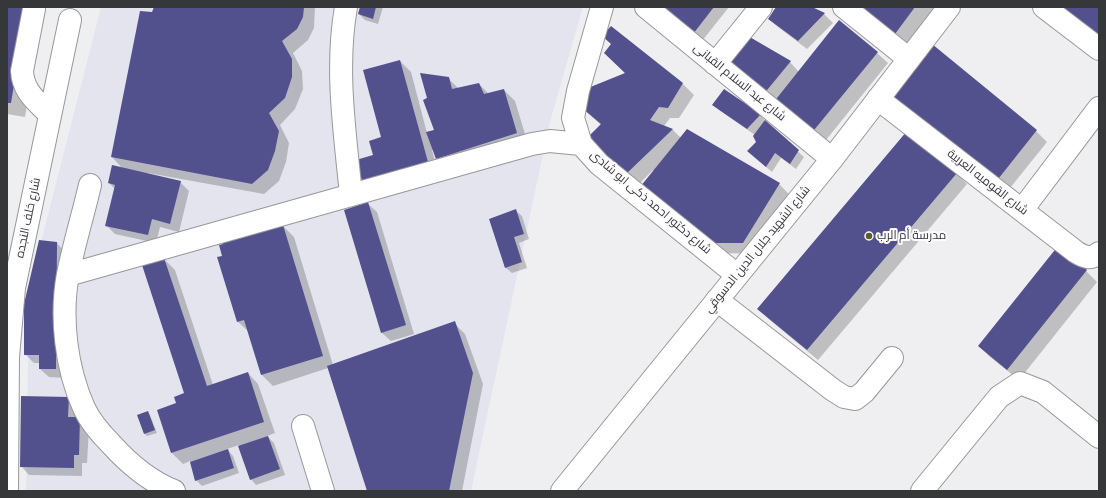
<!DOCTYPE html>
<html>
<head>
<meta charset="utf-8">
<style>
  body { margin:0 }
  #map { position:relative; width:1106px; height:498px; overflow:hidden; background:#efeff2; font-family:"Source Sans 3",sans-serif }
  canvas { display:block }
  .frame { position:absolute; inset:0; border:8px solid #363738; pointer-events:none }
</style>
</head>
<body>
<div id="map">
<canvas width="1106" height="498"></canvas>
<div class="frame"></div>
</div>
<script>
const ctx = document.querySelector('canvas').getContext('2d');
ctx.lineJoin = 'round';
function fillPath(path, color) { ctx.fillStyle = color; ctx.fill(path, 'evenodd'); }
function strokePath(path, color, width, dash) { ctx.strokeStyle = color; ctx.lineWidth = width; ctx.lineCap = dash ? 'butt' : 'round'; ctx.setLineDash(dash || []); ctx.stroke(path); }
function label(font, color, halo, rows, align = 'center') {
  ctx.font = font + ' "Source Sans 3",Cairo,sans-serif'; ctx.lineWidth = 4; ctx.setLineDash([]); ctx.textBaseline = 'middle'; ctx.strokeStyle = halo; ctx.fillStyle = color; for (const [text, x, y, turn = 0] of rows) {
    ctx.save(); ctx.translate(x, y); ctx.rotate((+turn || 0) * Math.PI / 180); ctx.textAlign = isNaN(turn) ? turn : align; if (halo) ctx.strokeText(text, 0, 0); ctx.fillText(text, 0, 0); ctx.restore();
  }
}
fillPath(new Path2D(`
  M101,7H583L550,122L471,491H26L29,289Z`), '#e4e4ef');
fillPath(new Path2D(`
  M7,7H44L25,117L7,114Z
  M155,7H315L314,28L308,40L293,53L302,71L303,89L295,109L280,125L289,143L286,162L279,181L264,194L148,173L147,174L180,182L189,191L179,232L160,227L156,243L115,234L106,225L115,189L109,183L123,169L112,157Z
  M361,7H383L378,24L365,20L359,14Z
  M662,7H729L702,41Z
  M778,7H810L824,14L833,23L807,49L778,27L769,19Z
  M851,7H934L904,48Z
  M605,53L683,84L694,95L679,118H670L664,126L673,130L681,138L687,131L779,184L790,195L754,254L726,253L652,197L654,171L653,170L637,186L593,155L601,125L577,103L626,74Z
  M877,53L888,63L822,145L734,73L790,62L799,72Z
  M400,61L411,72L427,133L435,130L448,78L459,89L479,84L489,94L504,90L515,101L528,144L448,170L437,159L433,150H432L438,173L374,156L383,138Z
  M714,104L760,114L765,121L804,157L796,169L781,158L772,172L754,157L757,142L755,135L719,110Z
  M899,112L1036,131L1047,142L1006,193Z
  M956,173L967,184L818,360L770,320L759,309Z
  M368,204L377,212L414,334L391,341L382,333Z
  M516,211L522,216L529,239L519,243L527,268L512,273L506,268Z
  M283,226L294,237L333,365L454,323L465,334L483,384L462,491H368L328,368L273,386L262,375L249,332L238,322L224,256V245L235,232L242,239Z
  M57,243L65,252L64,378L49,377L40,369V363H34L25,354Z
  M164,259L175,270L213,385L248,373L258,384L275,433L267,436L274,443L285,475L256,485L251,479L239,445L227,449L233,456L239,473L202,486L196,480L190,461L183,464L172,453L158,411L177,404L186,393Z
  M1086,271L1097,282L1019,380L990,357L979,346Z
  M68,398L89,427L87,463H82V476L29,475L21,466Z
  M148,412L150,415L157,433L147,436L145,434Z`), '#0003');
fillPath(new Path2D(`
  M7,7H27L11,103H7Z
  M154,7H304L303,17L297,29L282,41L292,59V77L285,98L269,113L279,131L275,151L268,170L252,184L111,157L140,11L152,12Z
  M360,7H376L373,19L358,14Z
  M662,7H714L693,34Z
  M776,7H812L825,13L798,41L768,19Z
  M850,7H915L892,38Z
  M1059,7H1099V39Z
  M839,20L878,52L810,135L773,103Z
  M611,26L683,83L668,108L659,107L650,120L673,129L625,175L581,144L601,124L576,103L588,88L625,73L604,53L611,44L602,36Z
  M748,36L791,61L763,95L724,65Z
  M932,44L1037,130L995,183L886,101Z
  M400,60L428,162L362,181L356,160L373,155L369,141L381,137L363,70Z
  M420,73L449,77L452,89L479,83L484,94L504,89L517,133L436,159L426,132L434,130L423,100L427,98Z
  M724,89L761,114L747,129L712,105Z
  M765,120L799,150L790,164L775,153L766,167L747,151L756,142L753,136Z
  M687,129L780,183L743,243H714L640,187Z
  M907,131L957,173L807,350L757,309Z
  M112,165L181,181L170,224L152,219L148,235L105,226L115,185L108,183Z
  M368,202L406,325L381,333L344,210Z
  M516,209L524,234L514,237L522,262L505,268L489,219Z
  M283,225L323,356L261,375L244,320L237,322L217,257L222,256L219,245L223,244L220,236L236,231L238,239Z
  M39,240L57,242L56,369H39V355H24V304Z
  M1058,246L1087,270L1007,370L978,346Z
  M164,258L207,386L248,372L264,422L171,453L157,410L176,403L174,397L184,393L142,265Z
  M455,321L473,373L449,491H367L327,366Z
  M21,396L69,397L68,417H80L79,455H74V468L20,467Z
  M148,411L155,430L144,434L137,415Z
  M268,436L280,469L250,480L238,446Z
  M228,449L234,468L195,481L190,462Z`), '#53518d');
const minor = new Path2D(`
  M346,7C335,69 345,133 351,195
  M602,7L578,91L573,118L581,144L599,164L737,275
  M646,7L832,159
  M844,7L909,59
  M1044,7L1099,49
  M34,9L22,71C23,92 37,101 50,115
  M715,64L761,7
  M878,99L1076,252C1084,257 1091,260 1099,253
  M90,185C83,215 74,244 68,274C60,317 66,368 84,408C90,421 101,434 111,444C129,464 149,481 174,491
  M1022,210L1099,108
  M68,275L532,144L550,141L581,144
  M717,300L833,390L844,397L855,399L864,392L892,358
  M303,426L323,491
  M7,491L8,357L14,288L70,20
  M922,491L999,397L1020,383L1043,392L1099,437`);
const major = new Path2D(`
  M562,491L832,159L949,7`);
strokePath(minor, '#98989b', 24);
strokePath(major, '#98989b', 24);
strokePath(minor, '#fff', 22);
strokePath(major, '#fff', 22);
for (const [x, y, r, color] of [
  [869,236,4,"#605b28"]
]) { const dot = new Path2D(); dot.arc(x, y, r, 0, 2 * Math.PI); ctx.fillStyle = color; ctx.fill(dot); strokePath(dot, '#fcfcff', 1.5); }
label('12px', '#363738', '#fcfcff', [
  ["شارع عبد السلام القبانى",739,83,39],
  ["شارع القوميه العربية",987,183,38],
  ["شارع دكتور احمد ذكى ابو شادى",650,203,40],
  ["شارع خلف النجده",29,218,-78],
  ["شارع الشهيد جلال الدين الدسوقي",758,250,-51]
]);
label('12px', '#363738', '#fcfcff', [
  ["مدرسة أم الرب",877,236]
], 'left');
</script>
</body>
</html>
